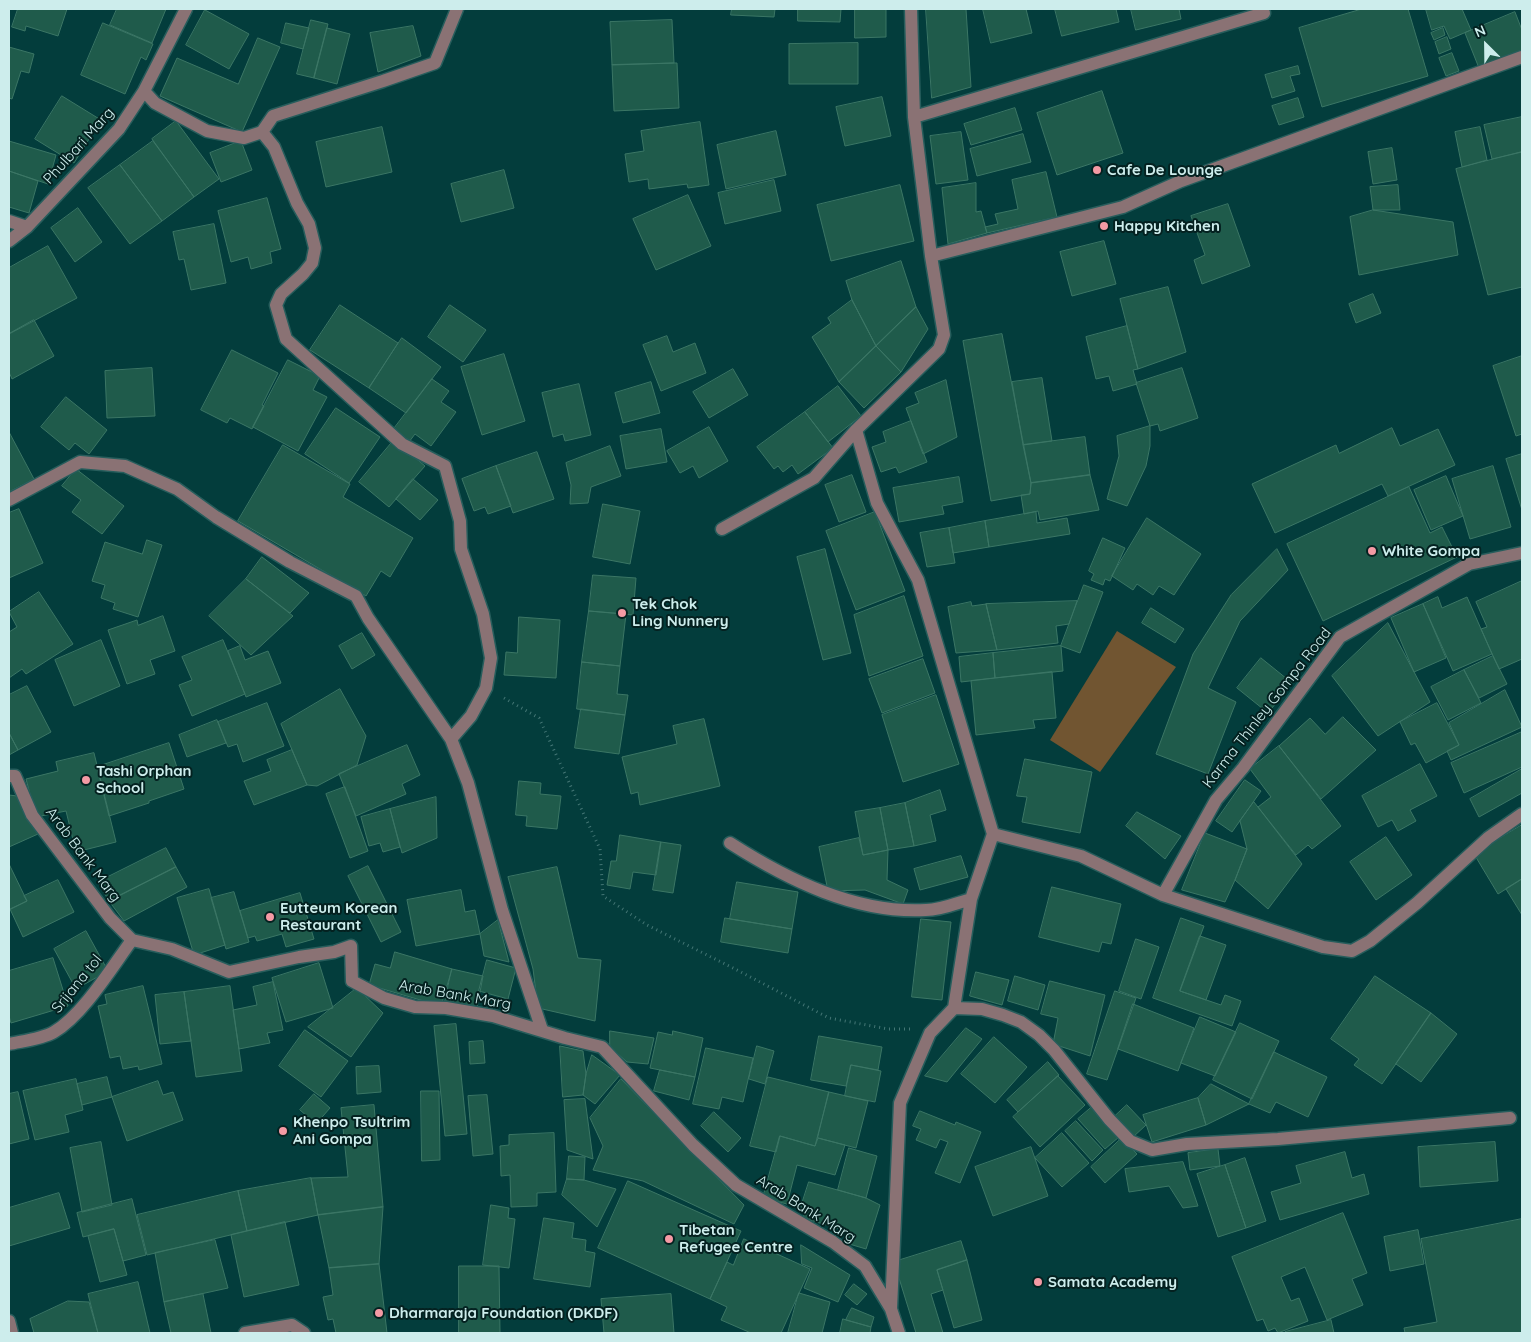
<!DOCTYPE html>
<html>
<head>
<meta charset="utf-8">
<style>
  body { margin:0 }
  #map { position:relative; width:1531px; height:1342px; overflow:hidden; background:#033d3c; font-family:Quicksand,sans-serif }
  canvas { display:block }
  .frame { position:absolute; inset:0; border:10px solid #cdedec; pointer-events:none }
  .north { position:absolute; left:1461px; top:20px; width:50px; height:50px; -webkit-text-stroke:4px #042120; paint-order:stroke; rotate:337deg; font-size:14px; font-weight:700; line-height:20px; text-align:center; color:#cdedec }
  .north::after { content:''; display:block; margin:auto; width:18px; height:22px; background:#cdedec; clip-path:polygon(50% 0,100% 100%,50% 72%,0 100%) }
</style>
</head>
<body>
<div id="map">
<canvas width="1531" height="1342"></canvas>
<div class="frame"></div>
<div class="north">N</div>
</div>
<script>
const ctx = document.querySelector('canvas').getContext('2d');
ctx.lineJoin = 'round';
function fillPath(path, color) { ctx.fillStyle = color; ctx.fill(path, 'evenodd'); }
function strokePath(path, color, width, dash) { ctx.strokeStyle = color; ctx.lineWidth = width; ctx.lineCap = dash ? 'butt' : 'round'; ctx.setLineDash(dash || []); ctx.stroke(path); }
function label(font, color, halo, rows, align = 'center') {
  ctx.font = font + ' Quicksand,sans-serif'; ctx.lineWidth = 4; ctx.setLineDash([]); ctx.textBaseline = 'middle'; ctx.strokeStyle = halo; ctx.fillStyle = color; for (const [text, x, y, turn = 0] of rows) {
    ctx.save(); ctx.translate(x, y); ctx.rotate((+turn || 0) * Math.PI / 180); ctx.textAlign = isNaN(turn) ? turn : align; if (halo) ctx.strokeText(text, 0, 0); ctx.fillText(text, 0, 0); ctx.restore();
  }
}
fillPath(new Path2D(`
  M1117,631L1176,667L1100,772L1050,740Z`), '#715531');
const building = new Path2D(`
  M18,9H67L58,36L26,26L25,31L12,27Z
  M117,9H166L152,43L110,25Z
  M732,9H775L774,17L731,15Z
  M798,9H841L840,22L798,21Z
  M855,9H886V37L855,38Z
  M926,9H966L971,87L932,98Z
  M983,9H1026L1032,33L991,43Z
  M1055,9H1116L1119,22L1062,36Z
  M1131,9H1179L1181,19L1136,30Z
  M1362,9H1408L1428,76L1322,107L1299,28Z
  M1426,9H1462L1471,30L1450,39L1444,26L1432,30Z
  M205,10L249,34L229,69L186,45Z
  M1515,12L1522,30V51L1479,68L1465,33Z
  M311,20L328,24L314,78L297,74Z
  M672,20L674,63L612,65L610,22Z
  M103,23L153,44L146,60L141,57L125,94L81,75Z
  M286,23L309,28L303,49L281,43Z
  M413,26L421,56L378,72L370,33Z
  M327,28L350,34L337,84L314,78Z
  M1443,28L1445,35L1434,40L1431,33Z
  M1447,37L1451,49L1439,54L1435,42Z
  M258,38L280,47L242,132L160,96L177,58L238,84Z
  M858,43V84H789V44Z
  M9,47L34,54L29,73L21,71L12,99L9,98Z
  M1452,53L1459,71L1446,76L1439,58Z
  M674,63H677L679,108L614,111L612,65Z
  M1298,66L1300,74L1290,76L1295,91L1272,98L1265,75Z
  M1102,91L1123,153L1057,175L1037,113Z
  M62,96L101,120L74,163L35,139Z
  M882,97L891,136L845,146L836,107Z
  M1298,98L1304,117L1279,125L1272,106Z
  M1015,108L1022,130L971,145L964,124Z
  M1522,117V152L1492,159L1484,125Z
  M176,121L219,179L194,197L152,139Z
  M700,122L709,185L688,188L687,184L649,189L648,179L629,182L625,154L644,151L641,131Z
  M382,127L392,172L326,187L316,142Z
  M1480,127L1487,160L1462,167L1455,132Z
  M776,131L786,175L726,189L717,145Z
  M961,132L968,180L936,184L930,136Z
  M1023,134L1031,162L977,176L970,149Z
  M9,141L56,155L48,184L9,171Z
  M153,141L194,197L162,221L120,165Z
  M241,141L252,170L221,182L210,153Z
  M1392,148L1397,180L1373,184L1368,152Z
  M1522,152V287L1488,295L1456,169Z
  M120,165L162,221L130,244L88,188Z
  M504,170L514,208L461,222L451,184Z
  M9,171L38,181L29,213L9,207Z
  M1046,172L1057,217L987,233L985,227L998,224L995,214L1018,209L1012,180Z
  M774,180L781,211L725,224L718,193Z
  M976,183V212L981,211L987,233L948,244L942,188Z
  M900,185L914,241L831,261L817,205Z
  M1398,185L1400,210H1373L1370,187Z
  M688,195L711,246L656,270L633,219Z
  M267,198L281,249L270,252L272,263L251,269L248,257L231,262L218,211Z
  M1228,204L1250,266L1202,284L1194,260L1205,255L1191,216Z
  M78,208L102,242L75,262L51,228Z
  M1373,210L1453,222L1458,255L1359,275L1350,217Z
  M214,224L226,283L191,290L184,259L179,260L173,232Z
  M1104,241L1116,284L1072,296L1060,252Z
  M48,246L77,298L9,334V268Z
  M901,261L916,307L876,346L852,300L846,281Z
  M1168,287L1186,352L1138,369L1120,299Z
  M1373,294L1381,313L1356,323L1349,304Z
  M852,300L876,346L839,382L812,337L831,323L828,318Z
  M340,305L398,343L369,388L310,350Z
  M450,305L486,330L463,362L428,337Z
  M916,307L928,329L901,372L876,346Z
  M34,320L54,356L12,379L9,372V334Z
  M1127,326L1138,369L1133,370L1137,384L1113,391L1109,376L1096,379L1086,337Z
  M1002,334L1031,483L1030,494L991,501L963,341Z
  M667,336L673,352L695,343L706,373L661,391L643,345Z
  M402,338L441,367L406,413L369,388Z
  M876,346L901,372L864,408L839,382Z
  M232,350L278,373L262,405L264,406L252,429L230,418L227,423L201,410Z
  M504,354L525,421L482,435L461,367Z
  M1522,356V434L1516,436L1493,366Z
  M288,360L320,376L313,390L327,397L298,451L253,427Z
  M152,368L155,416L107,418L105,371Z
  M1182,368L1198,418L1160,431L1158,424L1150,426L1136,383Z
  M733,369L748,395L709,418L693,392Z
  M1042,378L1052,441L1023,445L1012,382Z
  M432,379L449,391L441,402L456,412L431,446L415,434L409,442L393,430Z
  M946,380L957,437L923,454L906,408L919,403L915,393Z
  M651,382L660,413L623,423L615,393Z
  M579,384L591,435L565,441L563,434L553,437L542,393Z
  M838,386L861,416L828,442L805,412Z
  M66,397L107,430L89,454L75,443L69,450L41,427Z
  M336,408L380,437L349,483L305,454Z
  M805,412L833,448L798,474L792,465L783,472L778,466L774,469L757,447Z
  M911,421L927,462L899,473L896,467L881,472L872,447L886,442L883,432Z
  M1150,426V446L1146,466L1127,506L1107,499L1119,456L1117,436Z
  M709,427L728,461L699,478L693,466L680,473L667,451Z
  M1392,428L1400,446L1438,429L1455,465L1388,496L1382,484L1275,533L1252,484L1336,445L1339,453Z
  M661,429L667,462L626,469L620,436Z
  M9,432L34,479L9,492Z
  M1085,437L1090,475L1031,483L1023,445Z
  M394,440L425,466L389,507L359,482Z
  M283,445L350,484L343,497L413,538L390,577L381,571L366,596L238,521Z
  M610,446L621,476L591,487L588,503L570,504L571,485L566,463Z
  M537,452L554,499L513,513L496,466Z
  M1522,454V510L1506,459Z
  M496,466L511,506L488,514L485,507L474,511L462,479Z
  M1493,466L1511,527L1470,539L1452,479Z
  M76,469L124,506L102,534L72,512L81,500L62,486Z
  M852,475L866,512L839,522L825,485Z
  M1090,475L1099,510L1040,520L1038,511L1024,514L1021,495L1030,494L1031,483Z
  M1446,476L1463,516L1431,530L1414,490Z
  M959,477L963,502L942,506L944,514L899,522L893,488Z
  M413,479L438,500L420,520L396,499Z
  M1409,487L1430,533L1442,527L1457,557L1323,621L1287,544Z
  M603,504L640,511L630,564L593,557Z
  M19,509L43,563L9,578V513Z
  M875,512L905,591L856,610L826,531Z
  M1036,512L1037,523L1067,518L1070,534L989,547L985,521Z
  M1147,518L1201,554L1174,595L1159,586L1153,595L1137,584L1133,590L1112,576Z
  M985,521L989,547L953,553L949,528Z
  M949,528L955,563L927,567L920,533Z
  M1103,538L1125,548L1110,581L1105,579L1103,585L1091,580L1094,574L1089,571Z
  M147,540L162,545L138,617L113,609L115,603L101,598L105,585L92,581L105,542L142,554Z
  M825,549L851,653L823,660L797,557Z
  M1277,549L1288,570L1240,621L1208,688L1236,702L1208,774L1156,754L1193,654L1231,595Z
  M262,557L309,593L290,613L246,579Z
  M593,575L636,578L633,615L589,611Z
  M246,579L293,616L251,655L209,616Z
  M1522,581V659L1499,669L1481,629L1487,627L1476,602Z
  M1084,585L1103,592L1080,653L1061,646Z
  M39,592L73,644L26,674L22,669L9,678V632L17,627L9,612Z
  M904,596L923,656L869,676L854,615Z
  M1438,597L1442,608L1467,597L1492,654L1453,671L1423,604Z
  M1077,601L1069,624L1056,626L1058,643L997,650L986,604Z
  M971,602L972,606L986,604L997,650L956,653L948,607Z
  M1423,604L1446,658L1414,672L1391,618Z
  M1151,608L1184,629L1175,643L1142,623Z
  M589,611L626,614L620,666L582,662Z
  M163,616L175,651L150,660L155,674L127,684L108,630L137,620L138,625Z
  M519,617L560,620L556,678L504,675L506,652L517,653Z
  M1388,623L1430,702L1378,736L1332,676Z
  M362,633L375,655L352,669L339,646Z
  M101,640L120,686L74,706L55,660Z
  M223,640L245,694L192,716L179,685L192,680L182,657Z
  M240,646L245,660L268,651L281,683L246,697L228,651Z
  M1061,646L1063,671L995,678L993,653Z
  M993,653L995,678L961,682L959,657Z
  M1493,656L1507,684L1479,698L1464,670Z
  M1261,658L1292,683L1268,713L1237,688Z
  M923,659L935,693L882,713L869,679Z
  M582,662L620,666L617,694L628,695L625,715L577,709Z
  M1464,670L1481,703L1448,720L1431,687Z
  M1052,672L1056,718L1033,720L1035,728L976,735L971,681Z
  M27,686L51,732L18,750L9,733V695Z
  M340,689L366,736L357,765L317,786L307,785L281,724Z
  M1505,690L1522,727L1451,760L1447,751L1459,745L1449,723Z
  M936,695L959,764L903,782L882,715Z
  M267,703L284,746L243,762L237,744L228,747L218,722Z
  M1437,703L1459,745L1426,763L1415,743L1411,745L1400,722Z
  M581,709L625,715L619,754L575,748Z
  M1343,717L1376,750L1321,799L1279,746L1310,718L1325,734Z
  M704,719L720,786L640,805L638,792L631,794L622,757L677,744L673,726Z
  M217,720L226,743L187,757L179,735Z
  M1522,732V767L1464,793L1451,763Z
  M9,733L18,750L9,755Z
  M169,743L184,789L149,801V803L109,816L97,767Z
  M407,745L420,775L402,784L406,794L356,816L339,774Z
  M1279,746L1341,826L1312,849L1308,845L1296,855L1258,807L1271,797L1250,769Z
  M292,750L307,785L254,805L244,781L271,771L267,760Z
  M94,753L116,842L76,852L66,811L36,817L26,779L58,771L56,762Z
  M1025,759L1092,772L1080,833L1022,822L1027,797L1017,796Z
  M1420,764L1437,796L1410,810L1416,821L1398,831L1392,820L1378,827L1362,796Z
  M1522,769V793L1479,817L1470,799Z
  M1245,780L1261,791L1232,832L1216,821Z
  M519,781L541,783L540,794L561,796L557,829L526,826L527,816L516,815Z
  M345,787L368,851L350,858L326,794Z
  M940,790L946,810L930,815L936,841L914,846L905,803Z
  M9,795L17,796L38,834L9,847Z
  M436,797L437,838L402,853L390,809Z
  M1254,802L1302,864L1268,909L1235,880L1247,849L1240,821Z
  M905,803L914,846L888,850L880,808Z
  M880,808L888,850L863,855L855,812Z
  M390,809L400,847L383,852L380,843L369,846L361,817Z
  M1137,812L1181,836L1165,859L1126,826Z
  M1522,825V879L1498,894L1474,854Z
  M1205,833L1247,849L1235,880L1225,902L1182,890Z
  M620,835L661,842L656,875L633,872L630,889L607,885L611,861H616Z
  M1386,837L1412,875L1376,900L1350,862Z
  M859,838L863,855L888,850L887,880L908,890L903,904L865,890L828,891L819,847Z
  M661,842L681,845L673,893L653,890Z
  M166,848L176,867L109,901L98,882Z
  M961,856L968,877L920,890L914,869Z
  M9,864L27,901L9,910Z
  M368,866L401,932L381,942L348,876Z
  M176,867L187,887L124,921L109,901Z
  M557,867L578,958L601,960L595,1021L538,1008L533,969L508,877Z
  M1522,879V915L1506,889Z
  M58,880L74,912L23,937L10,909L27,901L24,896Z
  M737,882L798,892L792,929L730,919Z
  M1052,887L1121,904L1111,944L1102,942L1099,952L1039,937Z
  M209,889L225,945L194,955L177,898Z
  M461,890L465,912L475,910L480,934L416,946L407,900Z
  M234,892L249,942L226,949L211,898Z
  M300,893L314,939L286,947L282,934L257,941L255,936L248,938L240,911Z
  M725,918L792,929L788,953L721,942Z
  M1181,918L1204,926L1180,991L1221,1005L1225,995L1241,1001L1232,1026L1153,998Z
  M921,919L951,922L942,1000L912,997Z
  M498,920L509,962L484,956L480,934Z
  M86,931L108,971L76,989L54,949Z
  M1200,936L1226,945L1206,1000L1180,991Z
  M1136,939L1159,947L1141,999L1119,991Z
  M395,952L452,969L441,1006L369,985L375,964L390,968Z
  M53,958L68,1006L11,1023L9,1016V971Z
  M487,960L516,968L508,999L479,991Z
  M319,963L333,1008L286,1022L272,978Z
  M452,969L483,976L477,1008L445,1002Z
  M976,972L1009,980L1002,1005L970,996Z
  M1015,976L1045,985L1038,1010L1008,1001Z
  M1375,976L1431,1013L1382,1084L1354,1065L1359,1059L1331,1039Z
  M1050,981L1105,995L1090,1056L1053,1044L1058,1018L1041,1014Z
  M273,982L283,1030L267,1033L270,1043L239,1049L233,1010L257,1005L253,987Z
  M143,986L162,1064L139,1070L138,1066L123,1069L120,1056L110,1058L98,1006L107,1004L105,995Z
  M230,986L242,1071L196,1077L184,992Z
  M357,988L383,1013L351,1057L308,1027Z
  M1115,991L1136,998L1107,1080L1087,1074Z
  M184,992L191,1041L160,1044L155,995Z
  M1133,1004L1194,1028L1178,1071L1118,1049Z
  M1431,1013L1457,1034L1421,1082L1396,1064Z
  M1200,1017L1236,1032L1215,1076L1181,1063Z
  M1240,1023L1279,1041L1252,1099L1213,1080Z
  M456,1024L467,1134L445,1136L434,1026Z
  M966,1028L982,1039L947,1082L925,1076Z
  M305,1030L348,1061L321,1097L279,1066Z
  M610,1031L654,1038L648,1064L627,1062L610,1047Z
  M673,1031L703,1038L695,1077L650,1068L658,1032L672,1035Z
  M819,1036L882,1047L878,1070L851,1065L846,1086L811,1080Z
  M994,1037L1027,1067L995,1103L961,1074Z
  M483,1041L485,1063L470,1064L469,1042Z
  M560,1046L583,1051L586,1074L583,1095L563,1097Z
  M757,1046L774,1051L765,1084L749,1079Z
  M706,1048L753,1058L743,1102L722,1097L719,1109L693,1104Z
  M1274,1052L1327,1077L1308,1117L1276,1102L1270,1113L1249,1104Z
  M592,1055L620,1075L595,1104L583,1095L586,1074Z
  M1048,1062L1059,1075L1018,1112L1007,1100Z
  M851,1065L881,1071L875,1102L845,1096Z
  M379,1066L381,1092L357,1094L356,1067Z
  M660,1070L695,1077L689,1100L654,1091Z
  M1058,1076L1085,1105L1040,1147L1013,1117Z
  M107,1077L112,1097L82,1105L77,1084Z
  M768,1077L829,1092L815,1146L780,1136L776,1152L750,1146Z
  M76,1079L83,1110L65,1115L69,1132L35,1140L23,1091Z
  M621,1079L744,1205L734,1224L643,1181L593,1170L603,1146L590,1118Z
  M158,1081L163,1095L173,1092L183,1120L127,1141L112,1097Z
  M1211,1084L1249,1104L1206,1125L1198,1098Z
  M421,1091H439L440,1160L422,1161Z
  M18,1092L29,1139L9,1144V1094Z
  M829,1092L868,1101L856,1148L818,1138Z
  M314,1094L330,1108L316,1124L300,1110Z
  M487,1095L493,1154L473,1156L468,1096Z
  M1198,1098L1206,1125L1152,1142L1143,1115Z
  M585,1099L593,1159L567,1150L564,1100Z
  M374,1105L383,1207L318,1215L311,1178L348,1177L341,1108Z
  M1127,1105L1146,1125L1132,1138L1113,1118Z
  M1092,1107L1119,1137L1105,1149L1078,1119Z
  M920,1111L955,1125L956,1122L981,1132L960,1183L935,1173L948,1142L940,1139L936,1148L916,1140L921,1129L913,1126Z
  M714,1112L741,1138L728,1152L701,1126Z
  M1076,1121L1103,1150L1092,1161L1065,1131Z
  M554,1133L556,1192L537,1193V1206L511,1207L510,1175L501,1176L500,1146L509,1145V1135Z
  M1062,1133L1089,1163L1062,1187L1035,1158Z
  M780,1136L815,1146L818,1138L845,1145L835,1175L797,1165L787,1204L763,1198Z
  M1122,1138L1137,1154L1105,1183L1091,1167Z
  M101,1142L112,1205L82,1212L70,1148Z
  M1495,1142L1498,1181L1420,1187L1418,1147Z
  M1031,1147L1048,1196L993,1216L975,1167Z
  M849,1148L877,1156L866,1198L838,1190Z
  M1218,1149L1220,1166L1190,1170L1188,1153Z
  M1345,1152L1352,1178L1364,1174L1369,1194L1280,1220L1271,1192L1301,1183L1296,1166Z
  M569,1156L585,1157L584,1180L567,1179Z
  M1245,1158L1266,1221L1246,1228L1225,1165Z
  M1183,1162L1198,1206L1183,1208L1169,1186L1129,1192L1125,1169Z
  M1225,1165L1246,1228L1218,1237L1197,1174Z
  M311,1178L318,1215L247,1231L238,1191Z
  M567,1179L584,1180L616,1189L597,1227L562,1195Z
  M628,1181L741,1231L710,1299L598,1248Z
  M809,1182L866,1198L880,1205L866,1249L846,1243L850,1232L803,1218L806,1209L801,1207Z
  M238,1191L247,1231L147,1255L137,1215Z
  M59,1193L70,1228L9,1246V1208Z
  M132,1199L146,1255L123,1261L114,1229L83,1237L77,1213Z
  M491,1205L509,1208L508,1218L515,1219L509,1268L483,1265Z
  M383,1207L379,1264L329,1268L318,1215Z
  M1343,1213L1367,1273L1352,1279L1363,1305L1327,1320L1305,1267L1281,1277L1291,1301L1299,1298L1308,1321L1278,1333L1275,1328L1268,1331L1263,1319L1257,1321L1232,1257Z
  M544,1218L574,1223L572,1238L586,1240L585,1251L595,1253L590,1287L534,1279Z
  M1522,1219V1333H1405L1404,1328L1437,1322L1421,1239Z
  M285,1222L299,1285L244,1297L231,1235Z
  M114,1229L127,1275L100,1282L88,1236Z
  M1418,1230L1424,1264L1390,1271L1384,1237Z
  M744,1239L810,1269L781,1333H751L721,1320L727,1307L710,1299L727,1262L733,1265Z
  M215,1240L228,1288L164,1302L155,1253Z
  M961,1241L967,1260L937,1270L943,1290L931,1294L943,1333H916L894,1262Z
  M801,1245L850,1275L838,1302L804,1288L812,1268L802,1264Z
  M967,1260L982,1320L954,1328L937,1270Z
  M379,1264L387,1333H336L333,1319L328,1320L323,1297L333,1295L329,1268Z
  M459,1266H499L500,1333H459Z
  M138,1282L150,1333H98L88,1294Z
  M854,1284L867,1294L857,1305L845,1295Z
  M799,1293L830,1302L822,1333H788Z
  M203,1294L211,1333H171L164,1302Z
  M671,1294L674,1333H604L601,1299Z
  M68,1301L89,1302L98,1333H34L30,1319Z
  M852,1308L874,1317L871,1327L846,1320Z
  M843,1319L871,1327L870,1333H840Z
  M1331,1320L1334,1333H1285V1332Z`);
fillPath(building, '#1f5b4b');
strokePath(building, '#3b7665', 1);
const minor = new Path2D(`
  M144,91L155,103L207,131L244,138L262,132L274,147L297,203L309,224L315,248L312,263L303,274L281,294L276,305L286,339L402,444L445,466L460,521L461,549L483,614L491,658L486,688L471,716L451,739
  M914,117L1264,13
  M262,132L273,116L383,81L435,63L457,9
  M9,221L27,227
  M9,241L27,227L119,129L144,91L186,9
  M931,256L1123,207L1181,181L1522,57
  M856,430L877,503L918,580L993,834L971,899L954,1008L930,1033L900,1103L891,1309
  M9,500L80,462L125,466L177,489L216,517L290,562L356,596L368,618L451,739L468,783L502,910L542,1030
  M722,529L814,478L856,430L939,349L944,335L931,256L914,117L911,9
  M9,776H15L32,815L110,918L132,940L172,949L229,972L299,957L334,952L351,946L352,981L384,998L415,1007L446,1008L493,1016L565,1038L602,1047L693,1145L736,1185L833,1242L865,1266L891,1309L899,1333
  M993,834L1081,856L1163,895L1323,947L1352,951L1370,941L1417,903L1488,838L1522,814
  M730,843C788,880 856,914 926,910C941,910 957,903 971,899
  M1163,895L1216,800L1243,768L1340,637L1469,564L1522,553
  M954,1008L982,1009L1003,1015L1021,1022L1039,1035L1054,1050L1109,1119L1130,1141L1152,1150L1187,1144L1278,1139L1510,1118
  M9,1044C23,1041 42,1039 54,1032C83,1015 112,967 132,940
  M9,1321L12,1333
  M245,1333L292,1325L304,1333`);
strokePath(minor, '#275d5c', 15);
strokePath(new Path2D(`
  M504,698L539,718L600,849L603,896L647,925L735,969L829,1018L888,1029H910`), '#447675', 3, [1, 4]);
strokePath(minor, '#8a7274', 12);
for (const [x, y, r, color] of [
  [1097,170,5,"#f49aa4"],
  [1104,226,5,"#f49aa4"],
  [1372,551,5,"#f49aa4"],
  [622,613,5,"#f49aa4"],
  [86,780,5,"#f49aa4"],
  [270,917,5,"#f49aa4"],
  [283,1131,5,"#f49aa4"],
  [669,1239,5,"#f49aa4"],
  [1038,1282,5,"#f49aa4"],
  [379,1313,5,"#f49aa4"]
]) { const dot = new Path2D(); dot.arc(x, y, r, 0, 2 * Math.PI); ctx.fillStyle = color; ctx.fill(dot); strokePath(dot, '#042120', 2); }
label('15px', '#cdedec', '#042120', [
  ["Phulbari Marg",79,146,-48],
  ["Karma Thinley Gompa Road",1267,708,-52],
  ["Arab Bank Marg",83,855,53],
  ["Srijana tol",77,984,-51],
  ["Arab Bank Marg",455,995,10],
  ["Arab Bank Marg",806,1209,32]
]);
label('bold 15px', '#cdedec', '#042120', [
  ["Cafe De Lounge",1107,170],
  ["Happy Kitchen",1114,226],
  ["White Gompa",1382,551],
  ["Tek Chok",632,604],
  ["Ling Nunnery",632,621],
  ["Tashi Orphan",96,771],
  ["School",96,788],
  ["Eutteum Korean",280,908],
  ["Restaurant",280,925],
  ["Khenpo Tsultrim",293,1122],
  ["Ani Gompa",293,1139],
  ["Tibetan",679,1230],
  ["Refugee Centre",679,1247],
  ["Samata Academy",1048,1282],
  ["Dharmaraja Foundation (DKDF)",389,1313]
], 'left');
</script>
</body>
</html>
